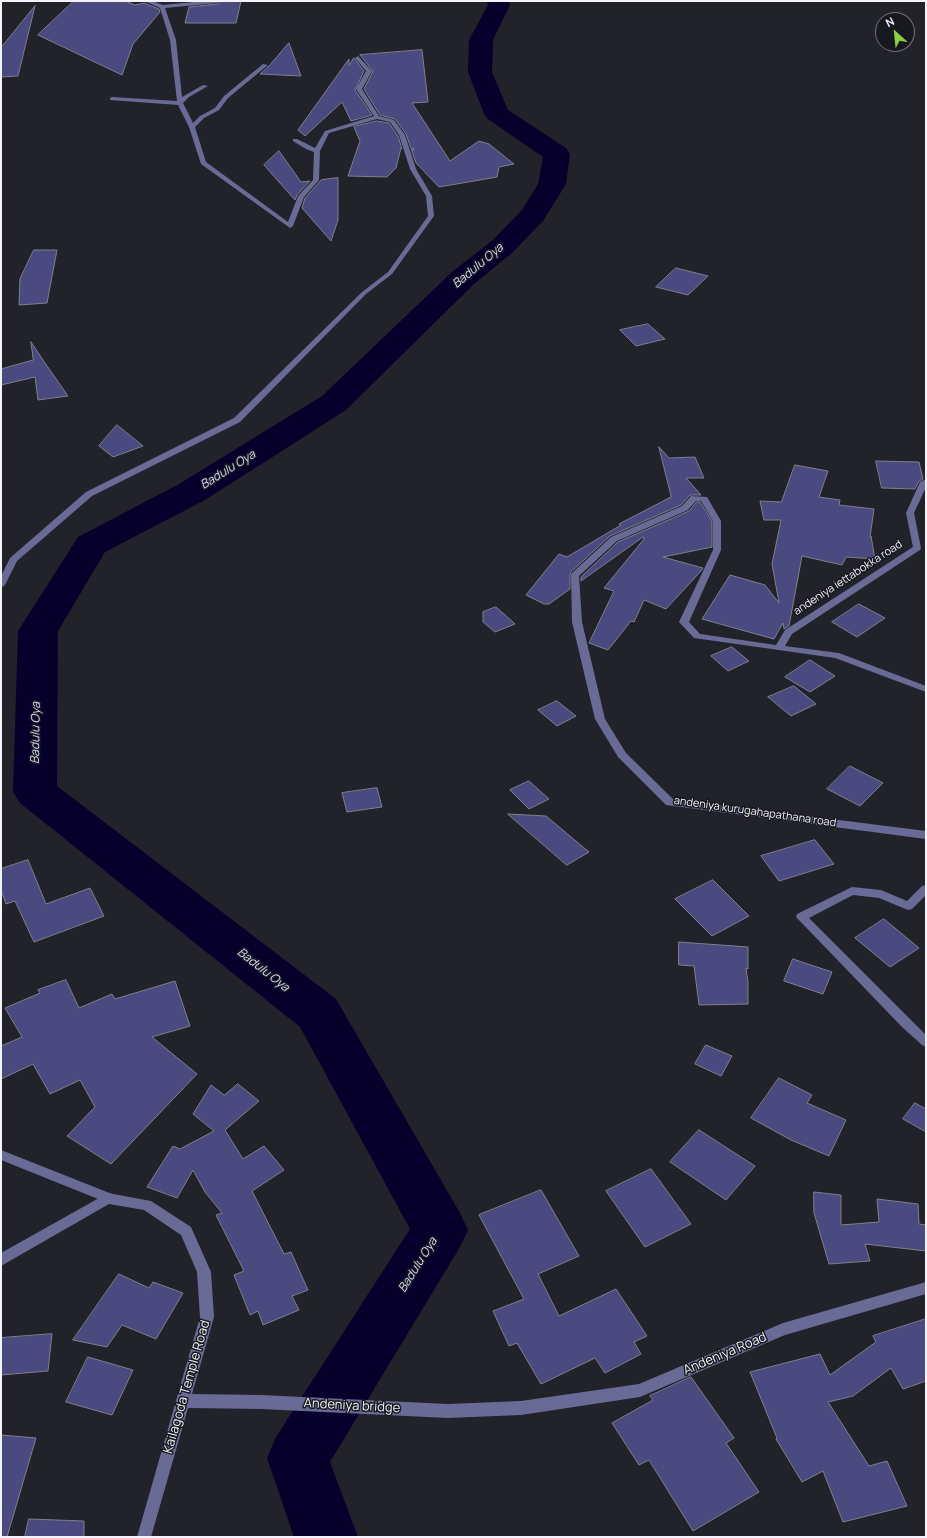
<!DOCTYPE html>
<html>
<head>
<meta charset="utf-8">
<style>
  body { margin:0 }
  #map { position:relative; width:927px; height:1538px; overflow:hidden; background:#21222a; font-family:Manrope,sans-serif }
  canvas { display:block }
  .frame { position:absolute; inset:0; border:2px solid #f3f3f9; pointer-events:none }
  .north { position:absolute; left:875px; top:12px; width:40px; height:40px; box-sizing:border-box; background:#181820; border:1px solid #707077; border-radius:50%; rotate:333deg; font-size:11px; font-weight:700; line-height:16px; text-align:center; color:#f3f3f9 }
  .north::after { content:''; display:block; margin:auto; width:14px; height:18px; background:#8cce45; clip-path:polygon(50% 0,100% 100%,50% 72%,0 100%) }
</style>
</head>
<body>
<div id="map">
<canvas width="927" height="1538"></canvas>
<div class="frame"></div>
<div class="north">N</div>
</div>
<script>
const ctx = document.querySelector('canvas').getContext('2d');
ctx.lineJoin = 'round';
function fillPath(path, color) { ctx.fillStyle = color; ctx.fill(path, 'evenodd'); }
function strokePath(path, color, width, dash) { ctx.strokeStyle = color; ctx.lineWidth = width; ctx.lineCap = dash ? 'butt' : 'round'; ctx.setLineDash(dash || []); ctx.stroke(path); }
function label(font, color, halo, rows, align = 'center') {
  ctx.font = font + ' Manrope,sans-serif'; ctx.lineWidth = 3; ctx.setLineDash([]); ctx.textBaseline = 'middle'; ctx.strokeStyle = halo; ctx.fillStyle = color; for (const [text, x, y, turn = 0] of rows) {
    ctx.save(); ctx.translate(x, y); ctx.rotate((+turn || 0) * Math.PI / 180); ctx.textAlign = isNaN(turn) ? turn : align; if (halo) ctx.strokeText(text, 0, 0); ctx.fillText(text, 0, 0); ctx.restore();
  }
}
fillPath(new Path2D(`
  M487,1H509L510,5L493,40L492,72L508,110L566,148L570,154L566,184L543,221L513,252L474,284L346,410L205,500L105,552L58,631L57,786L336,999L460,1213L468,1230L460,1247L330,1462L358,1537H294L267,1458L276,1437L410,1229L300,1027L20,803L13,792L18,631L78,537L179,484L322,396L452,272L493,240L522,210L538,184L543,157L488,119L484,114L468,72L469,40L488,5Z`), '#08002c');
const building = new Path2D(`
  M74,1H125L135,5L144,3L159,9L160,12L133,44L122,75L38,35Z
  M222,1H241L236,23H185L189,7L218,4Z
  M35,6L18,76L1,77V48Z
  M289,43L301,76L260,74L269,66Z
  M422,50L428,102L412,103L450,161L479,141L489,144L514,164L499,167L497,177L439,187L416,163L412,152L414,148L412,151L406,134L395,119L380,115L364,89L373,71L360,55Z
  M354,58L364,71L355,90L372,115L351,121L342,102L305,136L298,130L349,59V65Z
  M377,121L389,123L398,136L402,149L401,148L396,168L387,177L348,176L360,141L354,127Z
  M279,151L301,182L310,181L297,195L295,200L264,165Z
  M338,178V220L331,241L302,208L305,198L321,180Z
  M34,250H57L47,303L19,305L20,279Z
  M676,268L708,276L688,295L656,287Z
  M648,324L665,339L636,346L620,330Z
  M31,342L45,363L68,396L38,400L35,377L1,385V369L33,360Z
  M117,425L143,446L113,457L99,446Z
  M659,447L669,458L695,457L704,478H686L701,495H690L681,505L610,536L571,572L570,575V589L549,604H544L526,595L559,554L567,557L621,525L619,524L671,497Z
  M876,461L919,462L923,479L919,481L915,489L882,488Z
  M795,465L828,471L819,497L840,500L839,505L874,509L870,537L871,536L875,559L846,557L842,565L802,556L789,626L784,629L783,623L774,639L702,619L730,575L765,585L779,603L772,564L781,520H764L760,501L781,502Z
  M697,502H700L712,521V547L663,557L703,568L701,571L666,609L644,600L634,622L631,621L608,650L589,643L614,591L604,588L644,539L643,537L581,581V577L618,542L689,511Z
  M859,604L885,618L857,637L832,622Z
  M496,607L504,614L515,624L495,632L483,622V612Z
  M732,647L749,661L728,671L711,656Z
  M810,660L835,676L810,692L785,677Z
  M794,686L816,704L791,716L768,697Z
  M557,701L576,716L557,726L538,710Z
  M850,766L883,783L860,806L827,789Z
  M529,781L549,799L529,809L510,790Z
  M377,788L382,807L347,812L342,793Z
  M508,814L546,816L589,852L567,865Z
  M815,840L834,864L779,881L761,856Z
  M28,860L46,904L90,888L104,916L34,942L15,901L6,904L1,890V869Z
  M713,880L749,916L712,936L675,899Z
  M884,919L919,948L890,967L855,938Z
  M679,942L748,947V969L746,968L748,982V1004L699,1005L694,966L679,965Z
  M793,959L832,972L823,994L784,981Z
  M66,980L79,1008L112,994L115,999L175,981L190,1026L152,1037L197,1074L111,1164L67,1136L95,1107L80,1080L50,1094L33,1064L1,1079V1046L22,1037L5,1008L40,993L38,990Z
  M706,1045L732,1056L721,1076L695,1064Z
  M779,1078L812,1095L807,1103L846,1120L829,1156L791,1140L751,1118Z
  M238,1084L259,1101L225,1130L243,1159L264,1146L284,1170L252,1191L284,1254L291,1252L308,1290L292,1296L299,1310L263,1325L258,1311L250,1315L234,1275L244,1271L216,1215L222,1213L205,1192L193,1170L177,1198L147,1187L173,1146L180,1149L214,1131L193,1114L211,1085L224,1095Z
  M915,1103L926,1109V1132L903,1119Z
  M699,1130L755,1166L726,1200L670,1162Z
  M651,1169L691,1224L645,1247L606,1191Z
  M541,1190L579,1256L538,1274L559,1316L616,1289L647,1336L634,1342L641,1354L605,1373L595,1358L541,1384L517,1343L509,1346L493,1311L524,1299L479,1215Z
  M814,1192L841,1195V1225L879,1222L877,1199L918,1204L919,1224L926,1225V1251L865,1244L870,1261L829,1264L814,1213Z
  M119,1274L149,1288L153,1282L183,1293L156,1339L122,1325L107,1347L73,1340Z
  M926,1319V1381L903,1389L891,1368L853,1396L828,1402L869,1466L887,1461L907,1506L843,1522L823,1471L802,1482L776,1439L777,1438L750,1372L820,1354L830,1375L876,1342L873,1336Z
  M52,1334L48,1371L1,1375V1338Z
  M88,1357L133,1370L112,1415L66,1402Z
  M691,1377L734,1438L726,1443L759,1492L693,1531L649,1460L639,1465L612,1423L653,1400L650,1396Z
  M1,1435L36,1438L7,1537H1Z
  M29,1519L84,1521V1537H25Z`);
fillPath(building, '#4a4a81');
strokePath(building, '#7f808a', 1);
fillPath(new Path2D(`
  M144,1H152L163,5L203,1H221L218,3L165,8L176,40L182,97L203,85L208,86L189,97L183,103L193,123L200,116L215,108L224,96L263,64L268,65L228,98L219,110L204,118L195,127L206,162L288,222L298,196L313,180L314,152L306,149L293,141V139H297L315,148L325,131L374,116L356,89L366,71L355,58L358,56L372,71L362,89L379,116L394,120L405,135L416,169L432,196L434,216L392,274L366,294L240,422L92,496L17,561L5,585L1,588V576L10,558L86,492L234,418L362,292L388,272L428,216L426,196L410,169L399,135L390,122L377,119L329,133L320,151L319,180L304,197L293,226L290,228L201,164L189,127L178,105L110,100V98L112,97L177,101L170,40L160,8Z
  M926,479V487L914,513L921,548L920,550L792,634L785,646L839,653L926,686V692L835,658L694,638L679,622L713,550V521L701,501H696L688,510L617,541L579,576L582,622L605,719L626,753L673,799L926,831V839L666,805L618,757L595,719L572,622L571,575L572,573L611,537L682,506L691,496L707,497L721,521V550L689,622L700,634L776,645L785,630L913,547L906,513L920,482Z
  M926,885V895L912,909L908,910L879,898L853,895L809,918L926,1035V1047L922,1045L902,1027L796,917L797,914L852,887L881,890L907,901L922,886Z
  M1,1150L112,1194L114,1198L112,1202L108,1203L1,1160Z`), '#696b96');
fillPath(new Path2D(`
  M108,1193L151,1201L191,1227L211,1272L214,1317L192,1394L261,1395L448,1404L521,1401L639,1384L783,1323L926,1282V1294L785,1335L640,1397L521,1415L448,1418L261,1409L188,1408L151,1537H137L200,1317L197,1272L181,1235L144,1210L109,1204L1,1266V1253Z`), '#696b96');
label('11px', '#f3f3f9', '#181820', [
  ["andeniya iettabokka road",848,578,-33],
  ["andeniya kurugahapathana road",755,812,8]
]);
label('italic 12px', '#d5d8fb', '#181820', [
  ["Badulu Oya",478,266,-40],
  ["Badulu Oya",228,470,-32],
  ["Badulu Oya",36,733,-89],
  ["Badulu Oya",263,970,38],
  ["Badulu Oya",418,1265,-58]
]);
label('13px', '#f3f3f9', '#181820', [
  ["Andeniya Road",725,1354,-23],
  ["Kailagoda Temple Road",187,1387,-74],
  ["Andeniya bridge",352,1406,3]
]);
</script>
</body>
</html>
